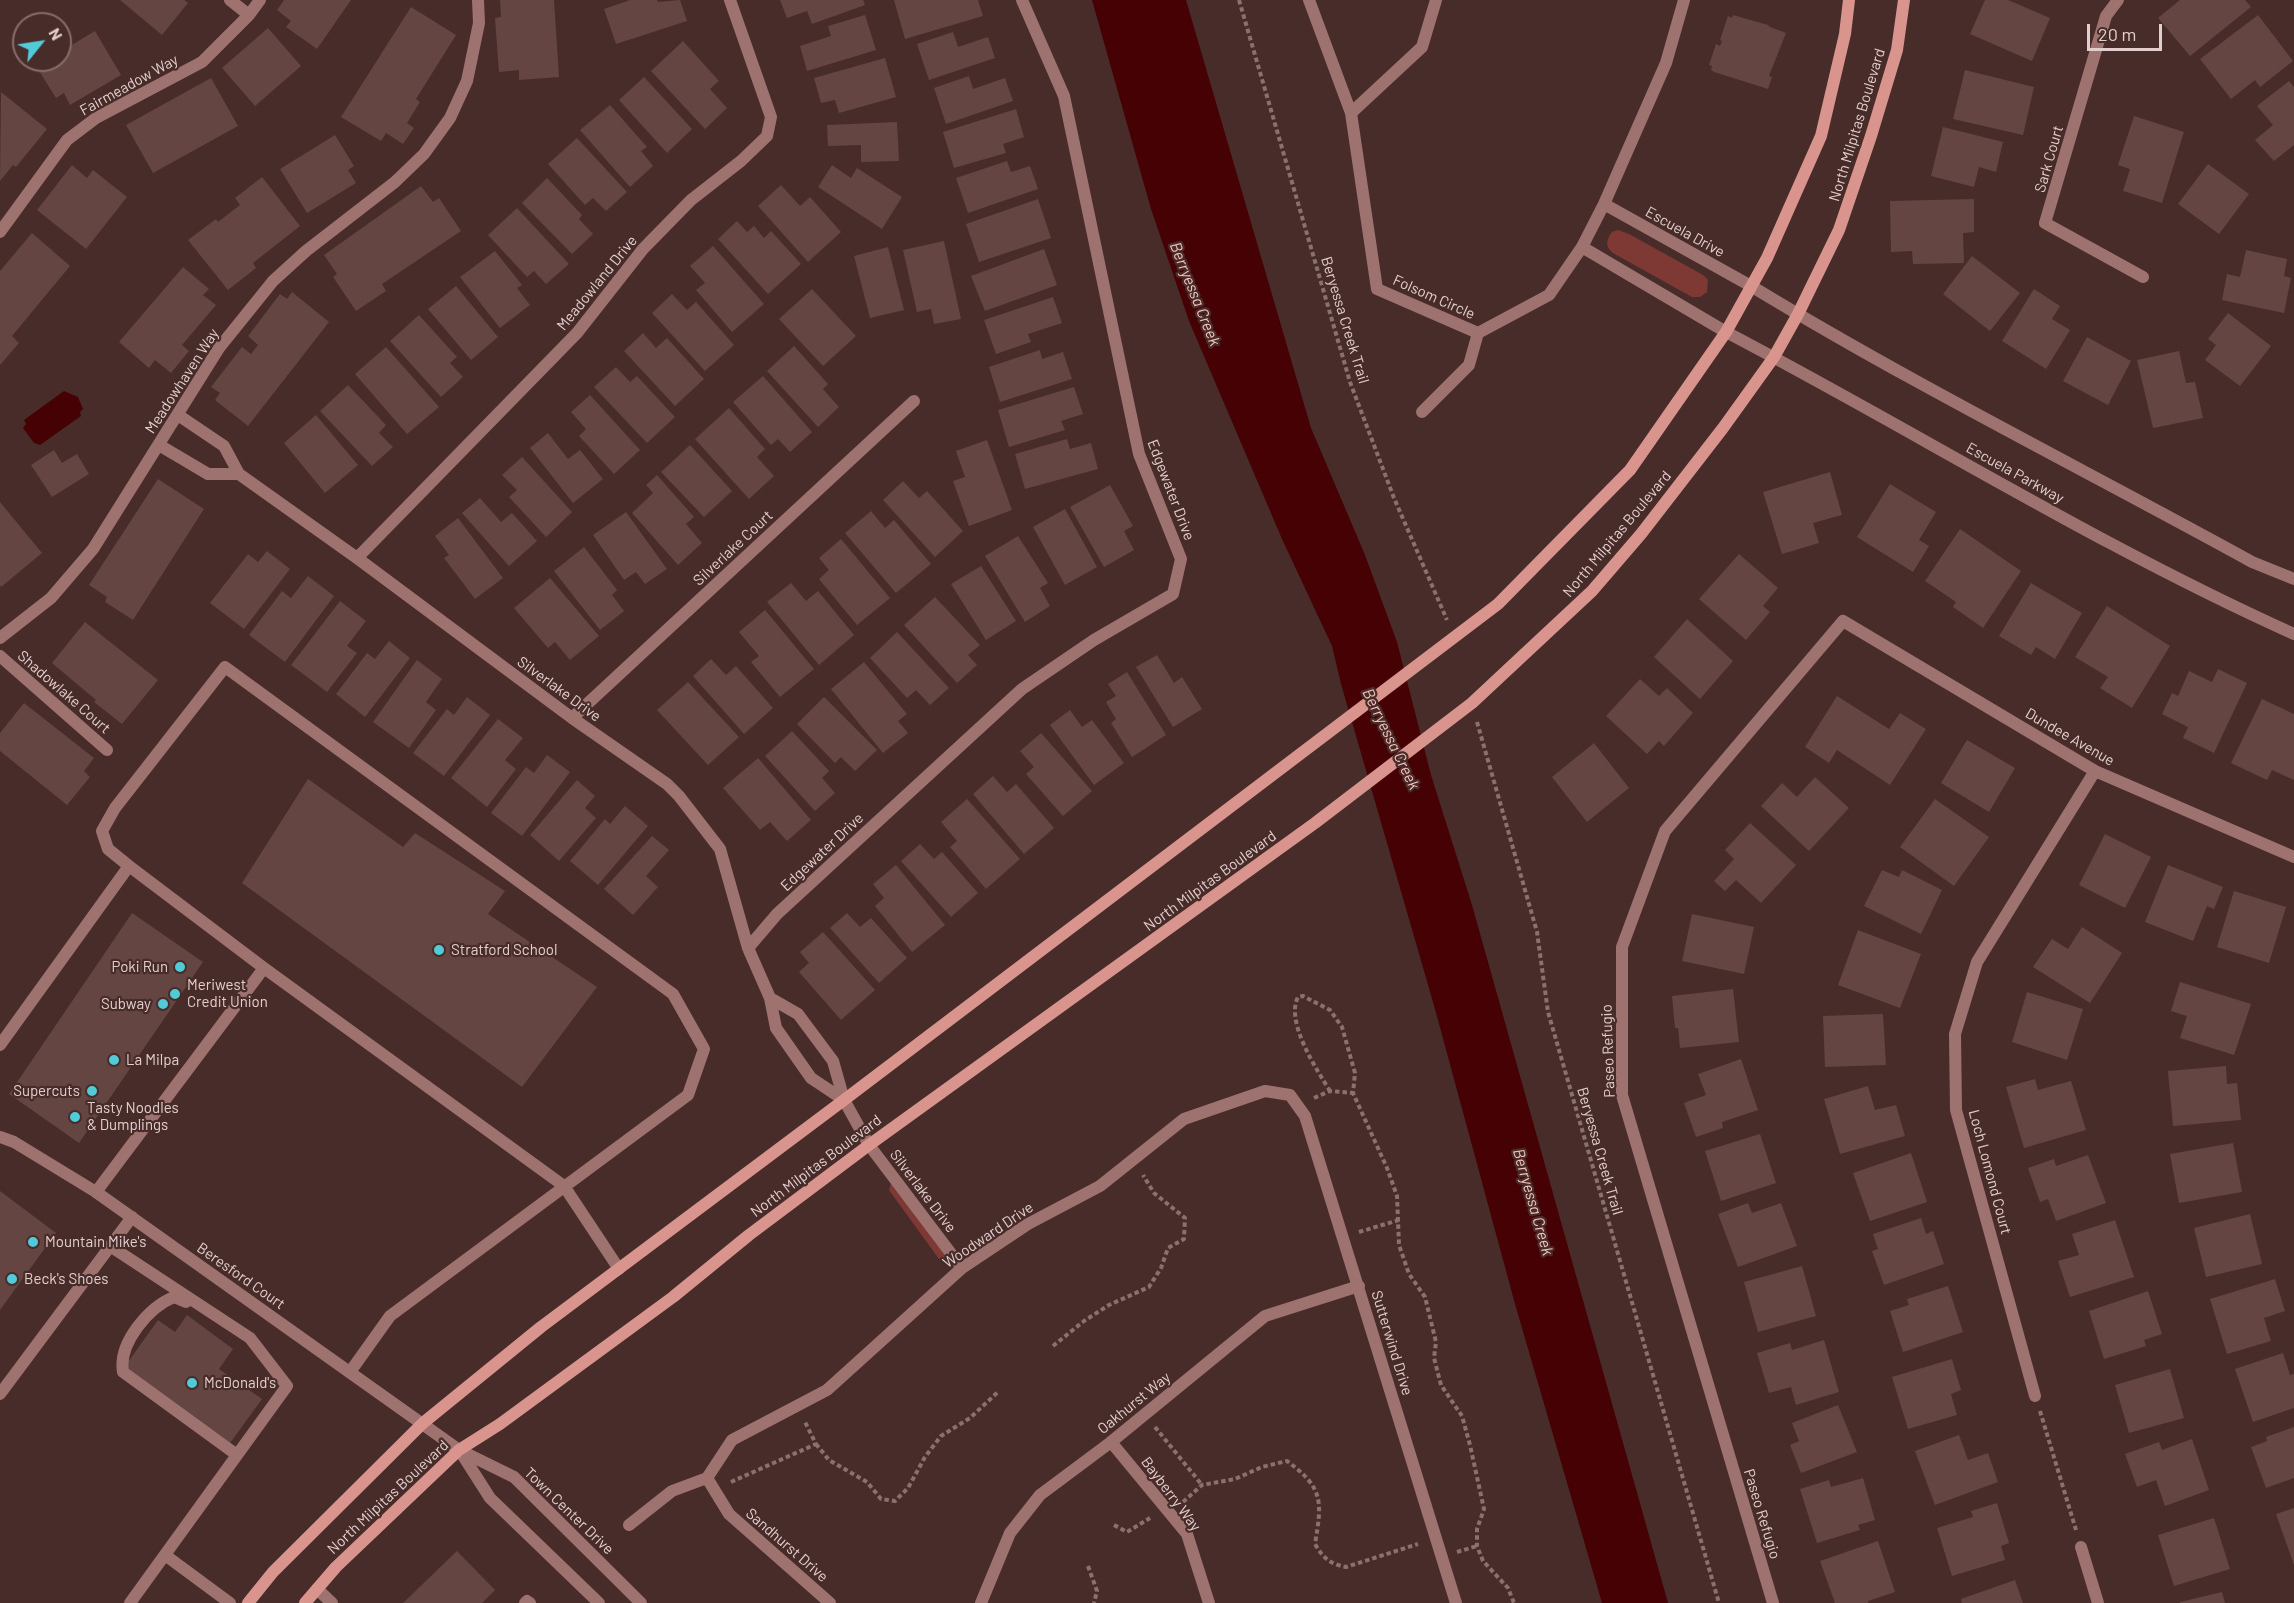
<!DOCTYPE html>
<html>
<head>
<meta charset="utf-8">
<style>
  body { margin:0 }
  #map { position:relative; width:2294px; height:1603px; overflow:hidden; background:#482c29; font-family:Barlow,sans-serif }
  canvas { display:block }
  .north { position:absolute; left:12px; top:12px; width:60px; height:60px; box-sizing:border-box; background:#482c29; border:2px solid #866d6b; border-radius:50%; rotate:60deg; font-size:16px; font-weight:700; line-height:24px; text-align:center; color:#e2cfcd }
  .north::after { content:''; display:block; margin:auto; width:21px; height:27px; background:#52cbd9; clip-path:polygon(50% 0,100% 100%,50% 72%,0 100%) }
  .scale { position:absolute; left:2087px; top:24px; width:75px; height:27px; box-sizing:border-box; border:3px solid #e2cfcd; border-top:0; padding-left:8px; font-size:18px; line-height:21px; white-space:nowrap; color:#e2cfcd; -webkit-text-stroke:4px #482c29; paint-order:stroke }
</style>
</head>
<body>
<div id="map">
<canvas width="2294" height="1603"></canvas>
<div class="north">N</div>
<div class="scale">20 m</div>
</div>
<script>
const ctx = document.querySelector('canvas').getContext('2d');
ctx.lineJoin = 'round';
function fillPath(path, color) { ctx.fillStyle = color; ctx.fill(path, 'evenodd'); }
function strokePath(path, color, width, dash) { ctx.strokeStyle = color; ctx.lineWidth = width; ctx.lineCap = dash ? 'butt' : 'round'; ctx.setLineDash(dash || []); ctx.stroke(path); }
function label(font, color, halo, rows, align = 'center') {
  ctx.font = font + ' Barlow,sans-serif'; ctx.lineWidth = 4.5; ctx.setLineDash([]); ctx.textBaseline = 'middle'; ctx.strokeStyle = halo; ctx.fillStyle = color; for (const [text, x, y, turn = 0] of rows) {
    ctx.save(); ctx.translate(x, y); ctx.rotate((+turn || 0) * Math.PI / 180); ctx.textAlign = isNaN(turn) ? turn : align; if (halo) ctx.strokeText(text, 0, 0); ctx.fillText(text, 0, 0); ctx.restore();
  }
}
fillPath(new Path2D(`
  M1618,230L1629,234L1703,275L1708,280L1707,292L1700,297H1692L1613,253C1605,247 1606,240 1612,232Z
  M891,1183L949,1257L947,1259H939L889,1190Z`), '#7f3935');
fillPath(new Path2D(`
  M1092,0H1186L1311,428L1365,555L1397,642L1431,775L1472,905L1668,1603H1602L1515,1304L1435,1009L1341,684L1332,646L1282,539L1189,321L1151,209Z
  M64,391L78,397L83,409L80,412L81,416L40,445L34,443L23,428L26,424L24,420Z`), '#460105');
fillPath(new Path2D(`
  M120,0H184L188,3L162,35Z
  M284,0H351L317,49L286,27L291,21L277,10Z
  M500,0H554L559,77L519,80V70L499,72L495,18L501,17Z
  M630,0H657L658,2L680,0L687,21L616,44L604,9Z
  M780,0H863L865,5L812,24L807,11L787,18Z
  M894,0H978L983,16L905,39Z
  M1985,0H2008L2050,18L2032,61L1970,34Z
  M2180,0H2245L2251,7L2190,56L2158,18Z
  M411,7L456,35L416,99L420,102L407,123L414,128L403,144L386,133L381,141L341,117Z
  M865,15L876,50L807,71L800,46L831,36L828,26Z
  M1733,15L1768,25L1770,27L1786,33L1769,76L1772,77L1768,89L1714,72L1711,70L1712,66L1709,65L1716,44L1720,46L1722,41L1720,40L1728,16L1732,18Z
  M2258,15L2293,61L2260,87L2255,80L2231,99L2200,59Z
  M268,28L301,66L255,106L222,68Z
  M95,31L121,75L70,105L64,93L56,98L36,66L46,60H60V52Z
  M953,32L958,47L988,37L995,58L929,80L917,44Z
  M683,41L719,81L710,89L727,108L705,129L651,71Z
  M885,58L896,97L839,113L835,100L821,103L814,78Z
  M1965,70L2034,87L2023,135L1953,119Z
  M969,76L973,89L1005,78L1013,101L946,124L934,88Z
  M644,77L692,129L667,153L619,100Z
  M211,78L238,126L153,173L126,125Z
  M2289,81L2294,87V145L2274,161L2255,140L2273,125L2257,106Z
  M1,92L47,129L16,167L13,165L0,181Z
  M610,105L647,147L641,151L653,166L630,187L580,130Z
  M1016,109L1024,137L1003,144L1006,153L954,168L943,132Z
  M2134,116L2184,132L2162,203L2123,191L2130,169L2118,165Z
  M897,122L899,161L861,162V145L828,146L827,125Z
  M1943,127L2003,142L1996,172L1979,167L1974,187L1931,176Z
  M335,135L354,166L348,170L356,183L307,213L280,169Z
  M577,138L627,192L606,211L593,198L585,205L548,164Z
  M1007,161L1011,172L1030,166L1038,189L968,213L956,178Z
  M2208,164L2249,194L2219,234L2178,204Z
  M72,165L87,178L93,170L127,197L86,249L37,210Z
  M832,165L851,178L857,168L902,197L882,229L818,187Z
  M262,177L300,226L253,263L256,268L228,290L188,240L216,219L218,222L240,205L235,198Z
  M547,178L582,215L579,219L593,234L572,254L522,203Z
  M781,185L800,206L810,197L841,232L808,262L758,206Z
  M421,186L433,202L439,198L461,231L382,284L386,291L356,311L333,277L337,274L324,255Z
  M1038,199L1051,238L979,262L966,224Z
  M1974,199V232L1963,233L1964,263L1913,264L1912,251L1891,252L1890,201Z
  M517,208L569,264L546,284L534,271L527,277L488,235Z
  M737,221L747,232L754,226L764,238L771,231L801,264L768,294L718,239Z
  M32,233L70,266L12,336L19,343L0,365V271Z
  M944,241L961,319L934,324L931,309L917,312L903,250Z
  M713,246L764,304L732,332L696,290L705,283L690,266Z
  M888,247L904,310L870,318L854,256Z
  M1044,249L1057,285L985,311L971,276Z
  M2246,250L2287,259L2284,276L2291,278L2284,313L2222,300L2227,274L2240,277Z
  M495,251L522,285L517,288L530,305L500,328L460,277Z
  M1972,256L2020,293L1990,331L1943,294Z
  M183,267L209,289L203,295L216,305L182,345L189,351L171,373L155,360L149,368L119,342Z
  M456,286L498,337L471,360L428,309Z
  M812,289L856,336L823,366L779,319Z
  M2034,289L2060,306L2052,319L2070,330L2046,369L2002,341Z
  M292,292L329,322L248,426L215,400L220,393L211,387L242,347L251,354L258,345L248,336L280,294L287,299Z
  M672,294L687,310L696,302L734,345L705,371L652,313Z
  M1053,297L1062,323L1028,334L1031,342L996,354L984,320Z
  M2228,313L2271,346L2240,386L2205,360L2216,345L2208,339Z
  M419,315L457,357L450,363L463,377L441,397L390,341Z
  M643,333L656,348L667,338L704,379L675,406L624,351Z
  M2087,337L2131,361L2108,405L2063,381Z
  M794,346L828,384L823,389L839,407L818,427L767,371Z
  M386,347L439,407L407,434L355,374Z
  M1040,350L1042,359L1063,352L1072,379L1000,402L989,367Z
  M2179,351L2186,383L2195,382L2203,418L2153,428L2137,360Z
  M616,367L630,382L637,376L675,417L647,443L594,387Z
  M763,376L812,432L790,452L778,439L771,445L733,402Z
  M348,385L386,425L379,433L393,447L372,466L320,411Z
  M1074,387L1083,414L1061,421L1065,430L1009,447L998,410Z
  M590,395L640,450L614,474L579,436L586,429L571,412Z
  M729,408L765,449L757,457L774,476L749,499L695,439Z
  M316,415L358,465L325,493L284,443Z
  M548,433L568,459L580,450L603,479L573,503L530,448Z
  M1067,439L1070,449L1091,443L1098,469L1025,489L1015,454Z
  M987,440L1012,510L969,526L953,481L965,477L956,451Z
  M690,445L732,491L704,517L661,472Z
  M54,450L62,463L77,454L89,474L52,497L31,465Z
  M522,457L572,512L546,537L509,497L517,490L502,475Z
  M1830,472L1842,515L1813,523L1819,543L1782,554L1763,492Z
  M657,475L694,517L686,524L702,543L678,565L632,513L653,493L646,485Z
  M158,479L204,509L133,620L105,602L107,597L89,585Z
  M903,481L919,498L927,491L963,531L935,557L883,500Z
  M1890,484L1936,512L1919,540L1929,546L1913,572L1857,537Z
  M1110,485L1133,526L1124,531L1134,550L1104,567L1070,507Z
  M480,498L501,522L512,513L537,541L509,566L462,513Z
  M0,502L42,553L1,587L0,585Z
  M1065,509L1097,567L1065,585L1033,527Z
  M871,511L885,528L894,520L931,564L896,593L845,533Z
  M626,512L667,569L645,584L636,572L624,580L593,535Z
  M458,518L503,578L475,599L444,558L449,555L435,536Z
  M1960,529L2021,571L1983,628L1953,607L1956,602L1925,581Z
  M1018,536L1048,583L1040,588L1050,606L1025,622L985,556Z
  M841,539L890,598L857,625L819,579L829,570L819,558Z
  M584,547L617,590L612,595L624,611L600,630L554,571Z
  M267,551L290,569L244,629L210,603L248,554L258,562Z
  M1739,554L1778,588L1763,606L1770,612L1746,640L1699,599Z
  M981,566L1016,621L986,640L951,584Z
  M308,576L334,596L285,662L249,635L282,591L291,598Z
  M550,578L599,636L570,660L555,642L548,648L514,608Z
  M791,583L806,601L818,591L854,635L819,665L767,602Z
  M2031,583L2082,613L2055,659L2036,647L2031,655L1999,636Z
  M935,597L980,645L968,655L977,665L957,683L904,625Z
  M340,601L366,621L347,646L357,653L327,692L291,665Z
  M2107,606L2170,646L2132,708L2100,688L2108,677L2075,657Z
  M765,610L814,669L780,697L751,662L759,656L739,632Z
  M1687,619L1733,661L1700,699L1654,657Z
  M85,622L158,680L122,724L94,702L96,700L52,663Z
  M897,632L949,688L930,705L916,690L907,698L870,658Z
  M389,641L410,658L365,717L336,694L367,653L375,659Z
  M1157,655L1174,683L1182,677L1202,709L1173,727L1136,667Z
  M711,659L726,675L736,666L773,708L744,734L693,676Z
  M417,660L442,679L426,702L436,710L409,748L373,722Z
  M864,662L907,714L898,721L908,733L883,753L831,689Z
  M2218,669L2247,683L2214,753L2183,738L2188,727L2162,714L2172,693L2178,696L2189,671L2212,682Z
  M1127,672L1166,735L1132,757L1111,723L1116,719L1106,702L1116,696L1108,684Z
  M1640,679L1659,696L1667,688L1693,713L1664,746L1659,741L1647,754L1606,716Z
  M688,682L739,737L708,765L657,710Z
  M1837,696L1889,729L1900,713L1926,729L1890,785L1837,750L1829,763L1805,747Z
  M467,697L490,715L444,776L413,753L447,709L454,715Z
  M824,697L877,750L855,771L841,757L835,763L797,724Z
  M2262,699L2294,714V780L2272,770L2267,780L2231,763Z
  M24,703L94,758L84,771L90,777L67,805L0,751V733Z
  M1070,710L1082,727L1092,720L1124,763L1094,785L1050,725Z
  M498,719L523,738L505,760L516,769L487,807L451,778Z
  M792,731L829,771L822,778L835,793L815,811L765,756Z
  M1041,733L1092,791L1063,816L1026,774L1034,767L1020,751Z
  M1967,740L2015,768L1989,812L1941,783Z
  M1594,743L1629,788L1587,822L1552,777Z
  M547,755L570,772L522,836L491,813L526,767L534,773Z
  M758,758L811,820L787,841L770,822L760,830L723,788Z
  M993,776L1007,792L1016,784L1054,828L1024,854L973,794Z
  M1815,777L1849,808L1809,851L1761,806L1782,783L1797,797Z
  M308,779L403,847L415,833L505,891L488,914L597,987L522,1087L242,883Z
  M577,780L595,796L585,808L596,818L559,861L530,835Z
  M967,799L1020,859L986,889L950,847L957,841L941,822Z
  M1935,799L1989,837L1954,886L1900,847Z
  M625,806L648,826L598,885L570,861L605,819L610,824Z
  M1750,823L1796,865L1761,903L1736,880L1725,891L1714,881L1734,859L1725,850Z
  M2105,834L2151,857L2125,908L2079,885Z
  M652,836L669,850L646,876L658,887L633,915L604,889Z
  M920,844L934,859L942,852L978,893L951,917L901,861Z
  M896,865L945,925L912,952L875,906L884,898L873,884Z
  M2168,865L2223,887L2214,909L2207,906L2193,941L2145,922Z
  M1882,870L1899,877L1902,870L1942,890L1921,934L1864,906Z
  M2234,891L2286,907L2269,963L2217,947Z
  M132,913L203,962L79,1143L9,1094Z
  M847,913L860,927L871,918L907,958L879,983L830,928Z
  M1692,914L1754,927L1744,974L1682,961Z
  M2082,927L2122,953L2090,1003L2033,967L2052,939L2068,949Z
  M1858,930L1921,954L1900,1008L1838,985Z
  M823,932L875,990L841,1020L799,972L809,963L800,952Z
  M2180,982L2251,1004L2234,1055L2180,1038L2187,1016L2171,1011Z
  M1733,989L1739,1042L1680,1048L1678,1028H1675L1672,996Z
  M2027,992L2083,1009L2067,1060L2012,1042Z
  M1883,1014L1886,1065L1825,1067L1823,1016Z
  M1741,1059L1758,1110L1722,1122L1723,1128L1696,1137L1684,1103L1706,1095L1698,1074Z
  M2226,1066L2227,1084L2237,1083L2241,1120L2173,1126L2168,1071Z
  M2035,1079L2038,1090L2071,1081L2086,1130L2024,1148L2006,1087Z
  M1868,1086L1875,1110L1896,1105L1905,1136L1840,1154L1824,1099Z
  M1760,1134L1776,1183L1721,1201L1705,1151Z
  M2233,1143L2242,1192L2179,1203L2170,1154Z
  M1911,1153L1927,1202L1870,1221L1853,1173Z
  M2088,1155L2106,1203L2056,1221L2048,1199L2040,1202L2028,1168L2054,1159L2056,1166Z
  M0,1191L56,1233L0,1310Z
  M1748,1203L1752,1213L1781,1203L1797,1246L1738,1267L1718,1214Z
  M2250,1214L2262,1264L2206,1277L2194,1228Z
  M1921,1218L1926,1234L1933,1231L1944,1264L1884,1285L1872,1251L1878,1249L1873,1234Z
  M2115,1220L2134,1277L2070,1297L2058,1261L2079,1255L2072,1234Z
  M1802,1266L1816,1316L1758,1332L1744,1282Z
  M2275,1279L2285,1311L2264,1318L2271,1341L2227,1354L2210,1299Z
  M1948,1286L1963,1332L1903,1352L1890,1311L1909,1305L1907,1299Z
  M2148,1291L2162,1334L2144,1340L2146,1346L2104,1359L2089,1311Z
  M187,1315L233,1349L219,1369L262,1399L228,1446L123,1369L158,1320L175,1332Z
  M1824,1340L1839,1392L1796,1405L1791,1387L1769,1393L1757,1353L1790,1343L1792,1350Z
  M2283,1353L2290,1375L2294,1374V1408L2253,1422L2235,1369Z
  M1952,1359L1961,1390L1951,1394L1957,1415L1908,1429L1892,1377Z
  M2170,1369L2184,1418L2129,1433L2115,1385Z
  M1838,1405L1857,1452L1801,1473L1790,1445L1799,1441L1792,1423Z
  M2294,1427V1478L2266,1488L2251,1447L2267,1441L2266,1437Z
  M1959,1435L1968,1460L1988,1453L1998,1482L1935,1505L1915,1451Z
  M2192,1439L2209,1490L2165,1506L2156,1480L2137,1487L2125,1454L2159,1442L2162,1450Z
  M1863,1478L1875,1520L1858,1525L1860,1530L1817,1543L1800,1489L1829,1480L1831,1487Z
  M1997,1503L2009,1543L2001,1546L2005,1560L1952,1576L1937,1528L1973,1517L1971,1511Z
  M2294,1508V1565L2276,1514Z
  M2214,1518L2230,1569L2174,1586L2158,1535Z
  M1878,1541L1895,1592L1868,1601V1603H1835L1820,1561Z
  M457,1551L495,1590L482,1603H403Z
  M2015,1580L2023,1603H1962L1961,1599Z
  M2222,1592L2225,1603H2180V1602Z`), '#644542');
strokePath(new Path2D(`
  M1239,0L1350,382L1394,498L1447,620
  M1477,722L1537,932L1548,1012L1719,1603
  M1330,1091C1317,1070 1285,1022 1298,997L1303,996L1330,1010L1342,1027L1355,1073L1353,1093L1387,1168L1397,1196L1399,1245L1409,1274L1425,1297L1436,1342L1434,1358L1441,1385L1462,1416L1470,1445L1484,1509L1477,1529V1546L1483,1561L1508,1588L1514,1603
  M1314,1098L1330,1091L1353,1093
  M1359,1232L1399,1220
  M1053,1346L1084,1321L1109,1305L1149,1287L1161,1268L1168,1248L1184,1239L1185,1218L1154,1193L1143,1175
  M2040,1411L2076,1530
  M1155,1427L1202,1485
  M816,1444L829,1460L867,1482L881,1499L895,1501L908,1488L925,1457L941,1436L970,1418L999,1391
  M731,1482L816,1444L805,1422
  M1183,1502L1202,1485L1235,1479L1262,1467L1287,1461C1324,1488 1322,1502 1315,1544C1323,1558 1330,1564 1346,1567L1418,1544
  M1114,1525L1127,1532L1150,1518
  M1457,1552L1477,1546
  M1088,1566L1097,1591L1094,1603`), '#89716e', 4, [4.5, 3]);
strokePath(new Path2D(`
  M129,866L264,968L564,1186L619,1269
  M0,1045L129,866L108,849L102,831L115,808L225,667L673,994L704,1049L688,1095L390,1316L350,1372
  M96,1192L264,968
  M110,1246L250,1338L287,1386L130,1603
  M186,1302L174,1297C149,1307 118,1343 123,1372L237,1455
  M0,1394L132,1217
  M165,1555L230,1603
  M317,1589L332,1603
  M525,1603L527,1601L530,1603`), '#9e726e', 12);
strokePath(new Path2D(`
  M230,0L249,15
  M1309,0L1351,113L1377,289L1478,333
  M2118,0L2106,16L2045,223L2143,277
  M1351,113L1422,47L1436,0
  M1604,204L1751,286
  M0,232L67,140L96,118L202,62L249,15L260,0
  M1582,247L1726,332
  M1478,333L1549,295L1582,247L1604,204L1666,63L1684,0
  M1422,412L1469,365L1478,333
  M178,415L224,446L239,474L357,558L572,718L667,784L679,796L720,849L748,948L770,998L776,1028L811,1078L844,1100
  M159,445L208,474H239
  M357,558L577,333L643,249L691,200L741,161L767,136L771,117L730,0
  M0,638L51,598L93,549L219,348L273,281L306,251L395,182L424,154L450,118L467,81L479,23L478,0
  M0,656L107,750
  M572,718L914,401
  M748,948L777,914L1022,689L1094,640L1173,594L1181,559L1139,454L1064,96L1022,0
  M770,998L798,1014L833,1061L844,1100L869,1145L962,1268
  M0,1137L14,1142L96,1192L459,1450L514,1477L641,1603
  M2035,1396L1956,1110L1955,1034L1977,962L2095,771
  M1111,1442L1187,1534L1209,1603
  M460,1451L490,1498L599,1603
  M707,1478L732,1440L827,1390L962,1268L1028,1224L1100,1186L1184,1119L1265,1091L1290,1095L1305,1116L1456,1603
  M707,1478L729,1514L830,1603
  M629,1525L672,1491L707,1478
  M2081,1547L2098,1603
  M981,1603L1010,1533L1040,1495L1111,1442L1265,1316L1359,1286
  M1773,1603L1622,1095V947L1665,831L1843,621L2095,771L2294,857`), '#9e726e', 12);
strokePath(new Path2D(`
  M1751,286C1914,385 2085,470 2252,562L2294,579
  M1726,332C1915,431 2098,546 2294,634`), '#9e726e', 12);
strokePath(new Path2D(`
  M248,1603L273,1572L423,1423L541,1327L844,1100L1498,604L1630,470L1726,332L1767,258L1821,136L1845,34L1849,0
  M305,1603L336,1567L459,1450L500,1424L673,1297L749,1235L869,1145L1315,823L1472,703L1592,591L1641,534L1723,428L1774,357L1798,314L1839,230L1871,136L1897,50L1904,0`), '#d9948d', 12);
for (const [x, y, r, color] of [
  [439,950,6,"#52cbd9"],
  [180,967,6,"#52cbd9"],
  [175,994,6,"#52cbd9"],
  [163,1004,6,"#52cbd9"],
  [114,1060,6,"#52cbd9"],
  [92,1091,6,"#52cbd9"],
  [75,1117,6,"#52cbd9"],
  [33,1242,6,"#52cbd9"],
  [12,1279,6,"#52cbd9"],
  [192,1383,6,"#52cbd9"]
]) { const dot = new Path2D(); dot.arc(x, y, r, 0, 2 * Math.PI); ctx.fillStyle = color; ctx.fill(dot); strokePath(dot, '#482c29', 2); }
label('15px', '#e2cfcd', '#482c29', [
  ["Fairmeadow Way",129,85,-29],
  ["North Milpitas Boulevard",1857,125,-73],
  ["Sark Court",2049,159,-74],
  ["Escuela Drive",1685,232,29],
  ["Meadowland Drive",597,283,-51],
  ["Folsom Circle",1434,297,24],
  ["Beryessa Creek Trail",1345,320,73],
  ["Meadowhaven Way",182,381,-57],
  ["Escuela Parkway",2015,473,29],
  ["Edgewater Drive",1171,490,69],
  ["North Milpitas Boulevard",1617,534,-50],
  ["Silverlake Court",733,548,-43],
  ["Silverlake Drive",559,689,36],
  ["Shadowlake Court",64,692,41],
  ["Dundee Avenue",2070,737,30],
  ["Edgewater Drive",822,852,-43],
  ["North Milpitas Boulevard",1210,881,-36],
  ["Paseo Refugio",1608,1051,-92],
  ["Beryessa Creek Trail",1600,1151,74],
  ["North Milpitas Boulevard",816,1166,-37],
  ["Loch Lomond Court",1990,1172,75],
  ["Silverlake Drive",923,1191,53],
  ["Woodward Drive",988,1235,-34],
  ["Beresford Court",241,1276,35],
  ["Sutterwind Drive",1392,1343,73],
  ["Oakhurst Way",1134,1403,-39],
  ["Bayberry Way",1171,1494,53],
  ["North Milpitas Boulevard",388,1497,-43],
  ["Town Center Drive",569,1511,44],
  ["Paseo Refugio",1762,1514,73],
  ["Sandhurst Drive",787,1545,41]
]);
label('15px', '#e2cfcd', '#482c29', [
  ["Stratford School",451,950],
  ["Poki Run",168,967,"right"],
  ["Meriwest",187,985],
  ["Credit Union",187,1002],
  ["Subway",151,1004,"right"],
  ["La Milpa",126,1060],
  ["Supercuts",80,1091,"right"],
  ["Tasty Noodles",87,1108],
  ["& Dumplings",87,1125],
  ["Mountain Mike's",45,1242],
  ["Beck's Shoes",24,1279],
  ["McDonald's",204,1383]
], 'left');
label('italic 16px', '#f8c2bd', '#482c29', [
  ["Berryessa Creek",1195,294,68],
  ["Berryessa Creek",1391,739,64],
  ["Berryessa Creek",1533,1202,74]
]);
</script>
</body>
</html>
